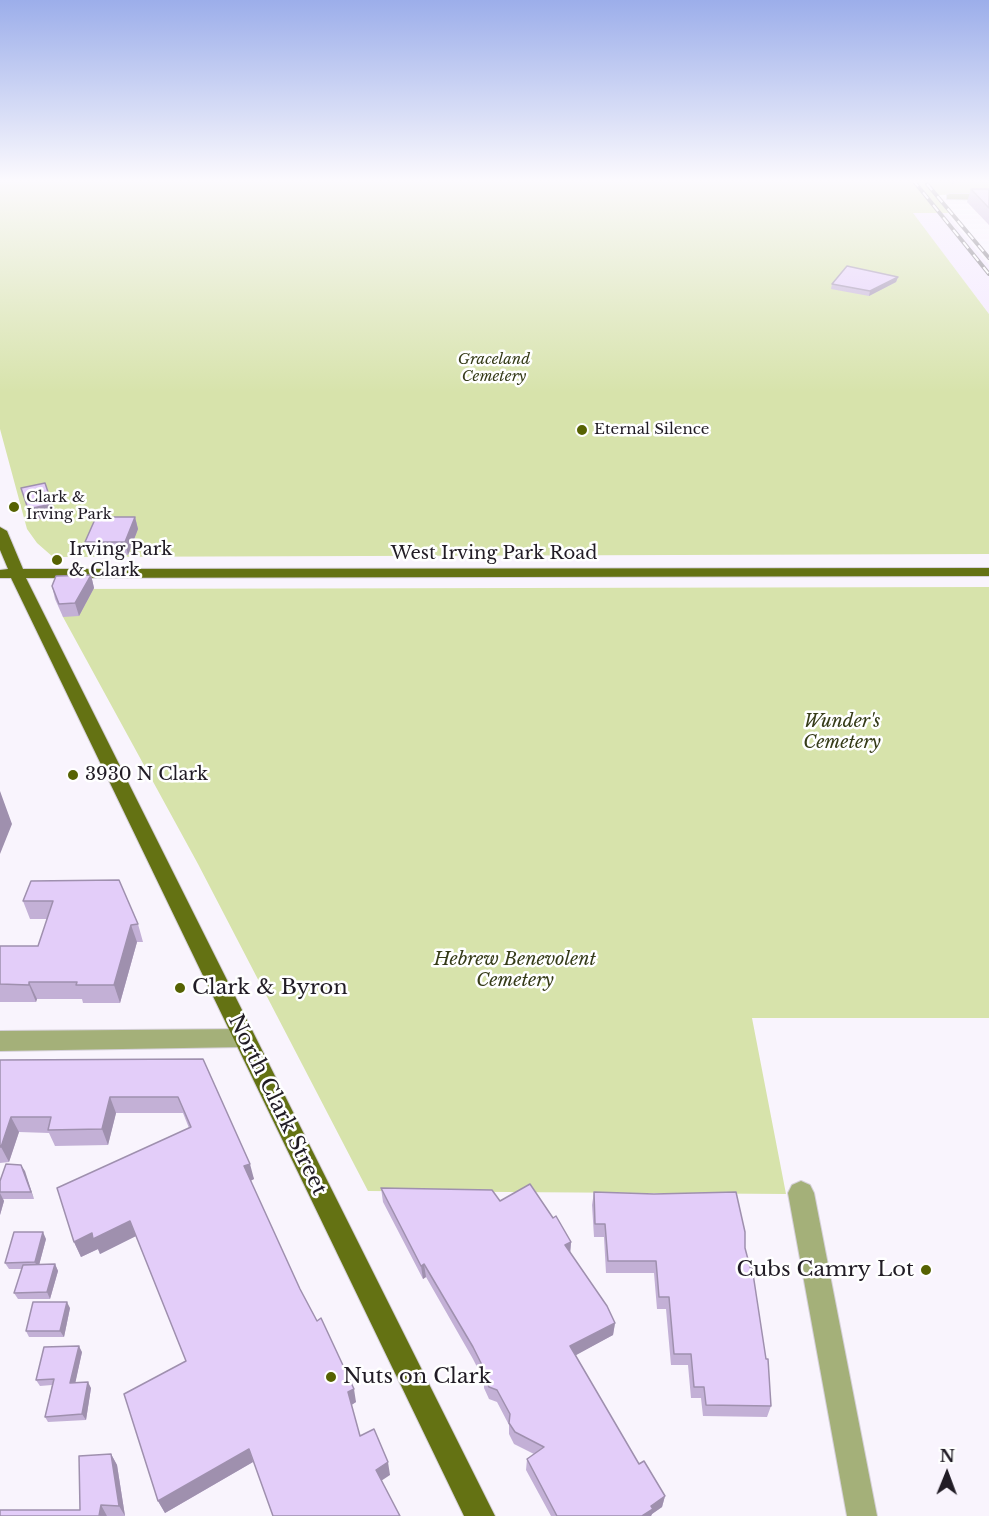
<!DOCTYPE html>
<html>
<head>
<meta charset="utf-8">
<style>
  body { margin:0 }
  #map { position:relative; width:989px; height:1516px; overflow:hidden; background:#f9f4fd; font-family:"Libre Baskerville",serif }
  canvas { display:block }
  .north { position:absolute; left:917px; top:1444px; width:60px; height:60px; -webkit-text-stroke:4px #fff; paint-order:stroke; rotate:1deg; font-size:16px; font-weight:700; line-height:24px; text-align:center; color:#211c25 }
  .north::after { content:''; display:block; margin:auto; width:21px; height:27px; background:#211c25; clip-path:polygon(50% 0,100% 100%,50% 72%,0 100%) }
</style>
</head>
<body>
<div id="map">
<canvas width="989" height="1516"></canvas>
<div class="north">N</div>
</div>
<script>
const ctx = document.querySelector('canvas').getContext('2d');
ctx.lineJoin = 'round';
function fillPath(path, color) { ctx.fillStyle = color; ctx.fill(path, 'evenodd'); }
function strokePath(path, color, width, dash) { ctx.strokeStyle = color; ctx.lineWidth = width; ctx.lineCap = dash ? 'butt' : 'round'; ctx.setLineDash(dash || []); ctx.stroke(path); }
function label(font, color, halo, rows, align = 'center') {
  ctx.font = font + ' "Libre Baskerville",serif'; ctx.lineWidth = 5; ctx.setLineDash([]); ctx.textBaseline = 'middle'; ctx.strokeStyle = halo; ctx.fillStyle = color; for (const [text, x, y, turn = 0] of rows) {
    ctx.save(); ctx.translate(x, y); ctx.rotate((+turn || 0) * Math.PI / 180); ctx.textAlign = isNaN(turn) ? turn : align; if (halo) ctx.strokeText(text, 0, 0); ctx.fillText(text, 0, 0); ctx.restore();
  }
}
fillPath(new Path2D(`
  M912,213H946L989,265V314Z`), '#f3e7ff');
fillPath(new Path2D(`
  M0,180H989V194L937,195L949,213H913L989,314V554L53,557L37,543L27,529L0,429Z
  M989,587V1018H752L786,1194L368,1191L198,864L63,617L59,589Z`), '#d7e3ab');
const minor = new Path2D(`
  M950,194H989V200L947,199V195Z
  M244,1029L252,1031L255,1038L252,1045L244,1047L0,1051V1031Z
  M801,1181L810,1185L814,1193L877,1516H847L788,1193L792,1185Z`);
const major = new Path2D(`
  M0,527L7,531L23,569L989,568V576L26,578L495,1516H464L11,578H0V570L8,569L0,550Z`);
strokePath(minor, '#d6d1da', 2);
strokePath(major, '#d6d1da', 2);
fillPath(minor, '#a4b079');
fillPath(major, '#647213');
const rail = new Path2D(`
  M913,180L989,274
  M927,184L989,258`);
strokePath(rail, '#6f6a73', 4);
strokePath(rail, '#fff', 2, [8]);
fillPath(new Path2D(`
  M971,189H989V225L967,202Z
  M898,277L896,282L869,296L831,289L832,284Z
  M135,517L138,529L128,555H88L85,542Z
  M91,575L94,588L79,616L63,617L55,599L52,586Z
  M31,881L138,924L143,942H137L120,1003H83L82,999H37L36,1002H0V946H38L47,919H30L23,901Z
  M203,1059L254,1179L250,1181L300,1289L356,1402L351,1405L360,1436L390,1475L253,1462L165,1513L158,1501L186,1361L136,1236L100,1254L98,1249L81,1257L74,1242L189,1128L183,1113H116L108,1145L55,1146L49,1133L19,1132L9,1162L0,1163V1060Z
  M21,1165L34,1199H3L4,1201L0,1215V1181Z
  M381,1188L500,1201L553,1218L571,1242L570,1253L615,1323L613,1335L575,1355L639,1464L665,1496L662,1507L652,1514L651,1516H551L526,1470L527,1459L534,1454L514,1444L509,1434V1425L497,1402L489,1399L484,1388V1381L473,1359L426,1277L423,1279L383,1202Z
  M594,1192L745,1248L771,1406L767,1417L703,1416L701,1398H691L688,1365H671L666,1309H657L654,1273H606L604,1237H594L592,1205Z
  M46,1239L39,1265L55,1264L58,1271L50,1299H18L14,1293L22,1269H9L5,1263Z
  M70,1308L64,1337H29L26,1331Z
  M82,1352L75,1383L91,1388L86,1420L48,1422L45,1417L52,1385L40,1386L36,1380Z
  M111,1454L117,1465L125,1516H107L80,1510Z`), '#c3b0d6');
fillPath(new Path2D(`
  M953,180H959L952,184Z
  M898,277L896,282L869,296L870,291Z
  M52,504L56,516L31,521L28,509Z
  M135,517L138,529L128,555L125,542Z
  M91,575L94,588L79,616L75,603Z
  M0,791L12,824L0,854Z
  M131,925L137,942L120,1003L114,985Z
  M29,982L37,999L36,1002L29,985Z
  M110,1097L116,1113L108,1145L102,1129Z
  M11,1117L19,1132L9,1162L1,1147Z
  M250,1164L254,1179L248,1182L244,1166Z
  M21,1165L25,1171L34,1199L31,1192Z
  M0,1193L4,1201L0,1215Z
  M130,1221L136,1236L100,1254L98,1249L81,1257L74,1242L92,1233Z
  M43,1232L46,1239L38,1269L35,1262Z
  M571,1242L570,1255L565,1245Z
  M55,1264L58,1271L50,1299L47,1292Z
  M424,1264L426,1277L423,1279L421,1266Z
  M67,1302L70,1308L64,1337L60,1331Z
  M615,1323L613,1335L569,1359L570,1346Z
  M79,1346L82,1352L74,1389L70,1383Z
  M88,1382L91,1388L86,1420L82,1414Z
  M354,1389L356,1402L350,1406L348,1392Z
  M249,1449L253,1462L165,1513L158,1501Z
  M111,1454L117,1465L125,1516L119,1506Z
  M388,1462L390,1475L378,1483L376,1470Z
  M665,1496L662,1507L652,1514L651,1516H642L651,1506Z
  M101,1505L107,1516H99Z`), '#9f90ae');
const building = new Path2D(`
  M971,189H989V208Z
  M847,266L898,277L870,291L832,284Z
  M45,483L52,504L28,509L21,488Z
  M96,517H135L125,542H85Z
  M91,575L75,603L59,604L52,586L56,576Z
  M119,880L138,924L131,925L114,985H76L77,982H29V985L0,984V946H38L53,901H23L31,881Z
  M203,1059L250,1164L244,1166L300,1289L317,1321L321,1318L354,1389L348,1392L360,1436L374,1429L388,1462L376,1470L400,1516H273L249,1449L158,1501L124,1394L186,1361L130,1221L93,1239L92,1233L74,1242L57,1188L191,1127L178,1097H110L102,1129L48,1130L51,1117H11L1,1147H0V1060Z
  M6,1164L21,1165L31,1192H0V1181Z
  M530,1184L553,1218L556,1216L571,1242L565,1245L607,1306L615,1323L570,1346L639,1464L644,1461L665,1496L651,1506L653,1509L642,1516H557L527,1459L544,1447L515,1432L509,1423L510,1414L497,1390L489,1387L484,1376L485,1371L473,1347L424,1264L421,1266L381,1188L492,1190L500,1201Z
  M594,1192L654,1194L736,1192L745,1232V1248L750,1267H752L766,1359H768L771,1406L706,1405L704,1387H694L691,1354H674L669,1297H659L656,1261H608L605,1224H595Z
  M14,1232H43L35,1262L5,1263Z
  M55,1264L47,1292L14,1293L23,1265Z
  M33,1302H67L60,1331H26Z
  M79,1346L70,1383L88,1382L82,1414L45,1417L54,1379L36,1380L44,1347Z
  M111,1454L119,1506L101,1505L99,1516H0V1510H80L79,1456Z`);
fillPath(building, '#e3cdf9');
strokePath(building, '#9f90ae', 1.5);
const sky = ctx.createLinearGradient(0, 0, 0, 393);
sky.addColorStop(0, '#9caeea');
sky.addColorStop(0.46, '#fcfafe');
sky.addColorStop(1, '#fcfafe00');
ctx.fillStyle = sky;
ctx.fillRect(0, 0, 989, 393);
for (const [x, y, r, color] of [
  [582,430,6,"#566202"],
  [14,507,6,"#566202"],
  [57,560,6,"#566202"],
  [73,775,6,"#566202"],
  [180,988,6,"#566202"],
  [926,1270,6,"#566202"],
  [331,1377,6,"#566202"]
]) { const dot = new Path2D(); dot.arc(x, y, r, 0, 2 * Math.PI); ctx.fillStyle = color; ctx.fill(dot); strokePath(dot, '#fff', 2); }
label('italic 15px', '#353b18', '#fff', [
  ["Graceland",494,360],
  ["Cemetery",494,377]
]);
label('15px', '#211c25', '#fff', [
  ["Eternal Silence",594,430],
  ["Clark &",26,498],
  ["Irving Park",26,515]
], 'left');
label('18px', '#211c25', '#fff', [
  ["Irving Park",69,550],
  ["& Clark",69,571],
  ["3930 N Clark",85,775]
], 'left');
label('18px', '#211c25', '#fff', [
  ["West Irving Park Road",494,554]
]);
label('italic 18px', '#353b18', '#fff', [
  ["Wunder's",842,722],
  ["Cemetery",842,743],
  ["Hebrew Benevolent",515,960],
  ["Cemetery",515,981]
]);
label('21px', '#211c25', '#fff', [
  ["Clark & Byron",192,988],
  ["Cubs Camry Lot",914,1270,"right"],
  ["Nuts on Clark",343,1377]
], 'left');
label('21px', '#211c25', '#fff', [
  ["North Clark Street",277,1105,64]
]);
</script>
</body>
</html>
